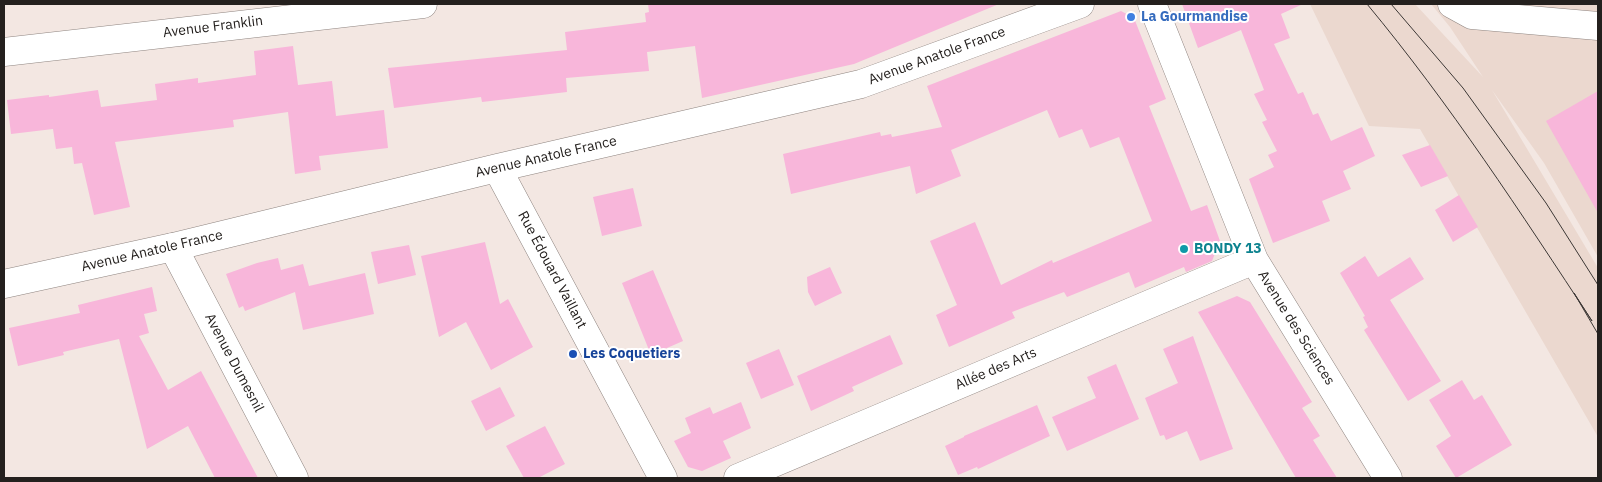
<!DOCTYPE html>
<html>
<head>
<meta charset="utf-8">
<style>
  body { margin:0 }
  #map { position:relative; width:1602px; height:482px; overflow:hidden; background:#f3e7e2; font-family:"IBM Plex Sans",sans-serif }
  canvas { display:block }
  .frame { position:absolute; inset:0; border:5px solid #24201e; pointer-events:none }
</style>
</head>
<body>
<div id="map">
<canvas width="1602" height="482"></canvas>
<div class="frame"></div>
</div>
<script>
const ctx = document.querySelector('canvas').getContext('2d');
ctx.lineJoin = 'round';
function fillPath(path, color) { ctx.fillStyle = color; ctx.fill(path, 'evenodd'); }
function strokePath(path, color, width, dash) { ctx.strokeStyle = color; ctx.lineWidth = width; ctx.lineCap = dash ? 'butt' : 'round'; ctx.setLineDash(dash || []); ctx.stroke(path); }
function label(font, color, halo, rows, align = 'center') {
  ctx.font = font + ' "IBM Plex Sans",sans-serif'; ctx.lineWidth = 4; ctx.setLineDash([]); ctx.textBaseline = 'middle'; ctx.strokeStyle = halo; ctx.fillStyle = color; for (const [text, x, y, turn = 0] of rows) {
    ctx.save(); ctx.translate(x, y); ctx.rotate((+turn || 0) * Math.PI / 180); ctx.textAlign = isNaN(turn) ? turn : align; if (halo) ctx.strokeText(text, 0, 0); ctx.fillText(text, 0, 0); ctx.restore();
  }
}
fillPath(new Path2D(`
  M1310,4H1415L1483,77L1450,27L1431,4H1598V257L1544,163L1492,90L1598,268V437L1420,129L1369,126Z`), '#ebd8cf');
fillPath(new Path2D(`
  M648,4H999L854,64L702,98L695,46L647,52L649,71L566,78L567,92L482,102L481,97L394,108L388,68L567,50L565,32L646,22L645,13L649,12Z
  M1182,4H1303L1281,14L1290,38L1274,44L1298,94L1303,92L1313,115L1318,113L1331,141L1362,127L1375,156L1343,171L1351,189L1322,201L1330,221L1273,243L1249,179L1274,167L1268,155L1277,151L1262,122L1267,120L1254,94L1264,90L1241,30L1198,48Z
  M1121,11L1134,18L1166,99L1149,106L1191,211L1207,205L1220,241L1212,261L1186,272L1184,267L1135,288L1129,272L1067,297L1064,292L1012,312L1015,318L949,347L936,315L957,305L930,241L975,222L1001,285L1052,260L1053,263L1152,221L1119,137L1090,148L1082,129L1059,138L1047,110L951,150L961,176L916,194L910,166L791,194L783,154L880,132L881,136L891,134L892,137L942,127L927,86Z
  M293,46L298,85L332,81L336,116L384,110L388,148L319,156L321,170L295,174L288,112L233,120L234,127L115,142L130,207L94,215L82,163L74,164L72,147L56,149L53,129L11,134L7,100L49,95V97L98,90L101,107L157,100L155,84L198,78V83L256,75L254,51Z
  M1598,91V213L1546,121Z
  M1430,145L1448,176L1421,187L1402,155Z
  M633,188L642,226L602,236L593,197Z
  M1459,195L1478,227L1453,242L1435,210Z
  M485,242L500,304L508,299L533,347L491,370L466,322L439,337L421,256Z
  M409,245L416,275L378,284L371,252Z
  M1365,256L1378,277L1410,257L1424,279L1390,300L1441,381L1408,401L1364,330L1368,327L1363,317L1365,316L1340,273Z
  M278,258L281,270L303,264L309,286L365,273L374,314L303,330L295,292L245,311L243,306L239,308L226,274L257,263Z
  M830,267L842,293L815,306L808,292L807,277Z
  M653,270L683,341L651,355L622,283Z
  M152,287L157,311L144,314L149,333L139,336L168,390L201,371L258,478H215L188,426L147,449L119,339L63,352L64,355L18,366L9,328L80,313L78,305Z
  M1237,296L1250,302L1312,402L1302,408L1320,436L1313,440L1337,478H1296L1198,312Z
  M890,335L903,364L852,387L854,391L811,411L797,376Z
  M1193,336L1233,449L1200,461L1187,431L1166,440L1164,435L1160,436L1145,398L1178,383L1163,349Z
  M779,349L794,385L761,399L746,363Z
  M1116,364L1139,419L1067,451L1052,417L1096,398L1087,377Z
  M1462,380L1474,400L1482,395L1512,445L1456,478L1436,446L1451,436L1429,400Z
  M500,387L515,416L486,431L471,401Z
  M741,402L751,428L723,441L731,458L702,471L688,467L674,441L691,433L685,418L710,407L713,414Z
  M1037,405L1050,436L978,469L977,467L958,475L945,446L964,437V436Z
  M545,426L565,464L538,478H524L506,446Z`), '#f8b6da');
const street = new Path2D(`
  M1152,4L1254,260L1388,478
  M1452,4L1472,15L1598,26
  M173,247L294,478
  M738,478L1254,260`);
const secondary = new Path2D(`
  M4,52L423,4
  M497,168L663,478
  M4,284L173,247L497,168L861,84L1080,4`);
strokePath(street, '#8f8580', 29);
strokePath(secondary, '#8f8580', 29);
strokePath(street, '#fff', 28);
strokePath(secondary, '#fff', 28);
strokePath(new Path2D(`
  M1367,4C1450,104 1521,213 1592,321L1574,293L1598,334
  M1391,4L1463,88L1546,203L1598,285`), '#3d3836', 1);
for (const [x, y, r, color] of [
  [1131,17,5,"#3f7fe0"],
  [1184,249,5,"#0f9aa8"],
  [573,354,5,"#1a4fb4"]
]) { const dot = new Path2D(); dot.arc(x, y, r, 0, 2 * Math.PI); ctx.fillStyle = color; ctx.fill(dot); strokePath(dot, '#fff', 2); }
label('bold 14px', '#366cbe', '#fff', [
  ["La Gourmandise",1141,17]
], 'left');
label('14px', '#24201e', '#fff', [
  ["Avenue Franklin",213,27,-7],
  ["Avenue Anatole France",937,56,-20],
  ["Avenue Anatole France",546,157,-13],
  ["Avenue Anatole France",152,251,-13],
  ["Rue Édouard Vaillant",552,270,62],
  ["Avenue des Sciences",1296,328,58],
  ["Avenue Dumesnil",234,363,62],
  ["Allée des Arts",996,369,-23]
]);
label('bold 14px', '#0d838f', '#fff', [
  ["BONDY 13",1194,249]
], 'left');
label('bold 14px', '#164399', '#fff', [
  ["Les Coquetiers",583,354]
], 'left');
</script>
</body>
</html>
